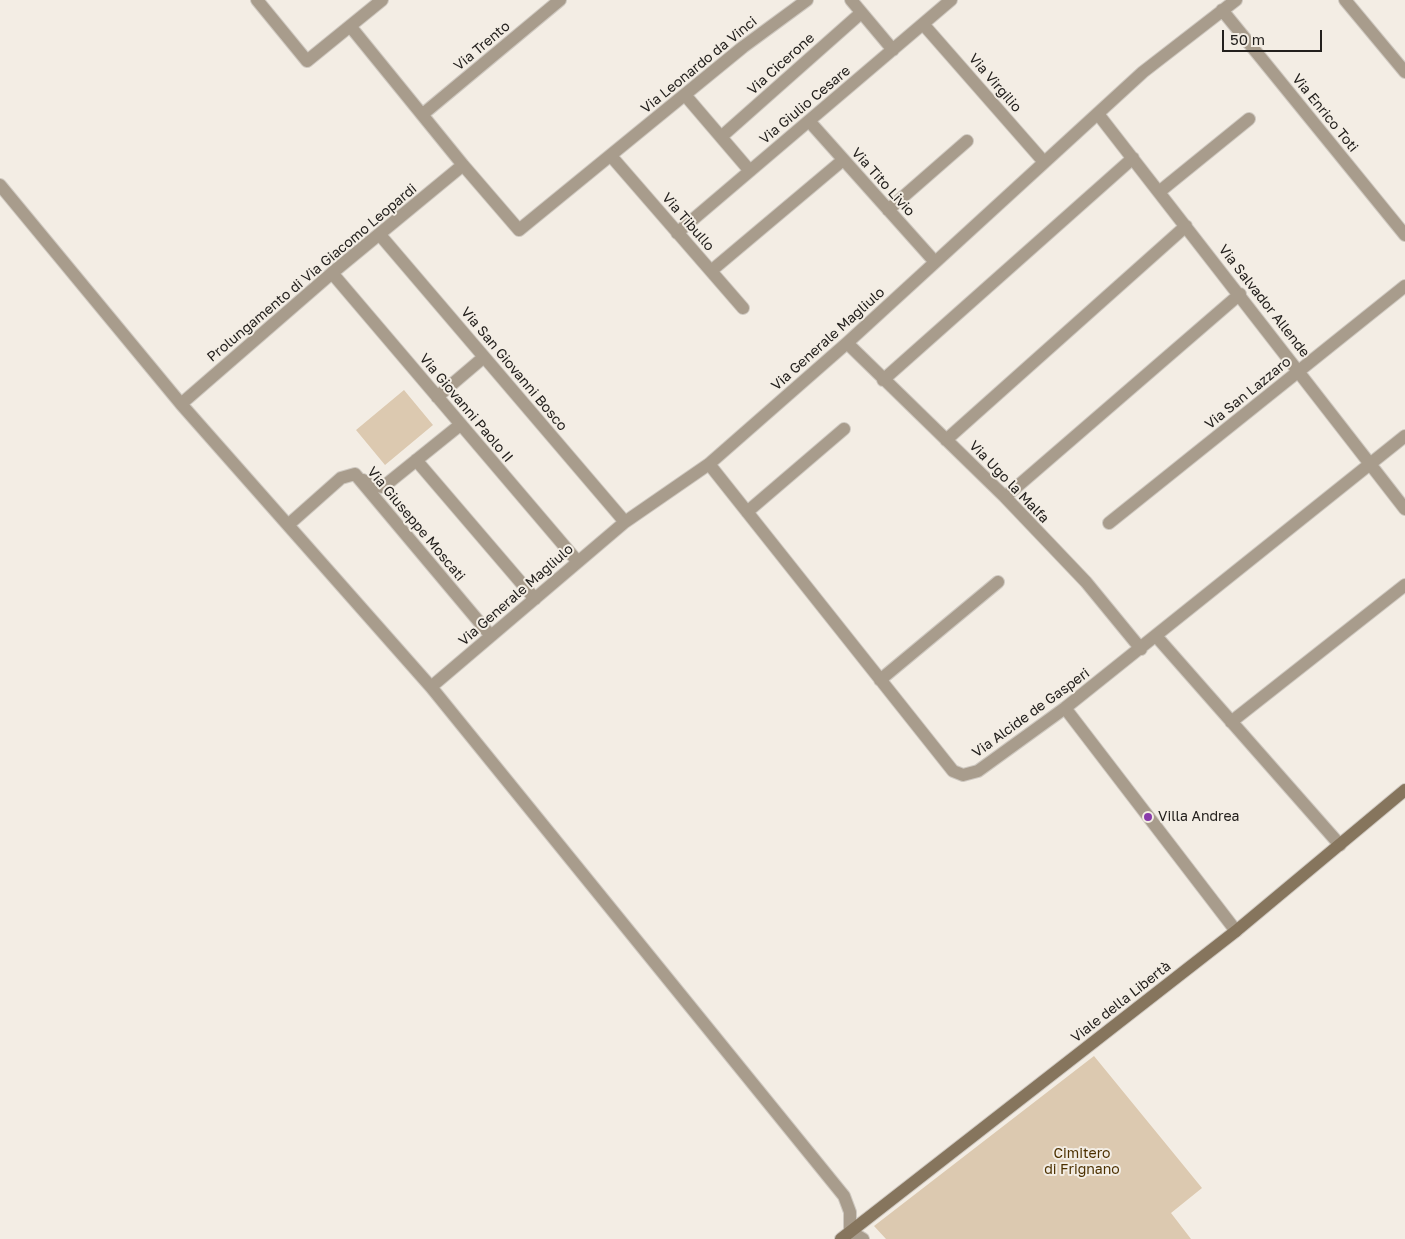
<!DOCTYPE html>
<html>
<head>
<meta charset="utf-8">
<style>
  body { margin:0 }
  #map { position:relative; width:1405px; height:1239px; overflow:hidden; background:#f3ede4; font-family:"Golos Text",sans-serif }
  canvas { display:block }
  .scale { position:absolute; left:1222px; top:30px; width:100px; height:22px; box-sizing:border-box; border:2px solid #23201d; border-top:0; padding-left:6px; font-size:15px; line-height:18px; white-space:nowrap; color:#23201d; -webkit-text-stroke:4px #f3ede4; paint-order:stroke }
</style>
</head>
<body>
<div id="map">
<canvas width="1405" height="1239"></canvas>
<div class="scale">50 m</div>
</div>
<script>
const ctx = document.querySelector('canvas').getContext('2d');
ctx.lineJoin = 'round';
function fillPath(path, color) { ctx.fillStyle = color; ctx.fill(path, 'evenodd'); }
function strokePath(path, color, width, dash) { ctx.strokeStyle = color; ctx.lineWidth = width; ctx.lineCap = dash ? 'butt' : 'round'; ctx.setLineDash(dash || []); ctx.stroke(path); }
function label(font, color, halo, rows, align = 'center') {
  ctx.font = font + ' "Golos Text",sans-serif'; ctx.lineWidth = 4; ctx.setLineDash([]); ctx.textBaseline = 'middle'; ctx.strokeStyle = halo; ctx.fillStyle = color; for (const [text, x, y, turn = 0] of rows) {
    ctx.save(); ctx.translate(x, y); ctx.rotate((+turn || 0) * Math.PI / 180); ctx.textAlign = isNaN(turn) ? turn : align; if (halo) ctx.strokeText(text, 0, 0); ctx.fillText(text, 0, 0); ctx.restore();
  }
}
fillPath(new Path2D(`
  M404,390L433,425L385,465L356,430Z
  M1094,1056L1202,1188L1171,1213L1191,1239H886L874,1226Z`), '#dcc9b0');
const street = new Path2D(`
  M257,0L307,61L382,0
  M851,0L893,50
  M1345,0L1405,72
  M1222,10L1405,235
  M923,24L1044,162
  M350,26L463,165L519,230L743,47L807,0
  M685,95L750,171
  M423,114L560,0
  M1098,114L1405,509
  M809,121L935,262
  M721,137L861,13
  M611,156L743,308
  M0,185L181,404L431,687L844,1196L850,1212V1231L863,1239
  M1159,192L1249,119
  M888,210L967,141
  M677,233L951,0
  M380,235L625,522
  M711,271L843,160
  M332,273L578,562
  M847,343L1005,497L1086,582L1141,649
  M883,380L1133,158
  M437,397L484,357
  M181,404L332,273L463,165
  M946,440L1186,226
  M416,460L535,599
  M709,464L953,771L963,775L978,771L1065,708L1405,436
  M355,474L491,636
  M363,480L368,484L383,487L460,425
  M1005,497L1240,294
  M747,512L844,429
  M1109,523L1405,286
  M288,525L341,478L355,474
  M1156,636L1340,845
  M880,680L998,582
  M431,687L625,522L709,464L847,343L1143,72L1236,0
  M1065,708L1236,931
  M1231,722L1405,585`);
const secondary = new Path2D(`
  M841,1239L1236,931L1405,790`);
strokePath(street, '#cec8c0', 14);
strokePath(secondary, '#cec8c0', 14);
strokePath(street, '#a89c8c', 12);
strokePath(secondary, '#86755d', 12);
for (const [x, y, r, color] of [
  [1148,817,5,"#893aaa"]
]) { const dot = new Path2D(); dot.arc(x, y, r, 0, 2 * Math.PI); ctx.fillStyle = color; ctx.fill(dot); strokePath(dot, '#f3ede4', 2); }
label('14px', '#23201d', '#f3ede4', [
  ["Via Trento",482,46,-40],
  ["Via Cicerone",781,64,-42],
  ["Via Leonardo da Vinci",699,65,-39],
  ["Via Virgilio",995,83,49],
  ["Via Giulio Cesare",805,105,-40],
  ["Via Enrico Toti",1325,113,51],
  ["Via Tito Livio",883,182,48],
  ["Via Tibullo",688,222,49],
  ["Prolungamento di Via Giacomo Leopardi",312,273,-40],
  ["Via Salvador Allende",1264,301,52],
  ["Via Generale Magliulo",828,339,-42],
  ["Via San Giovanni Bosco",514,369,50],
  ["Via San Lazzaro",1248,393,-39],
  ["Via Giovanni Paolo II",466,408,50],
  ["Via Ugo la Malfa",1009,482,46],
  ["Via Giuseppe Moscati",416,524,50],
  ["Via Generale Magliulo",516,595,-41],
  ["Via Alcide de Gasperi",1031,713,-36],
  ["Viale della Libertà",1121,1002,-38]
]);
label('14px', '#23201d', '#f3ede4', [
  ["Villa Andrea",1158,817]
], 'left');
label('14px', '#4d3100', '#f3ede4', [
  ["Cimitero",1082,1154],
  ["di Frignano",1082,1170]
]);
</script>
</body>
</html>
